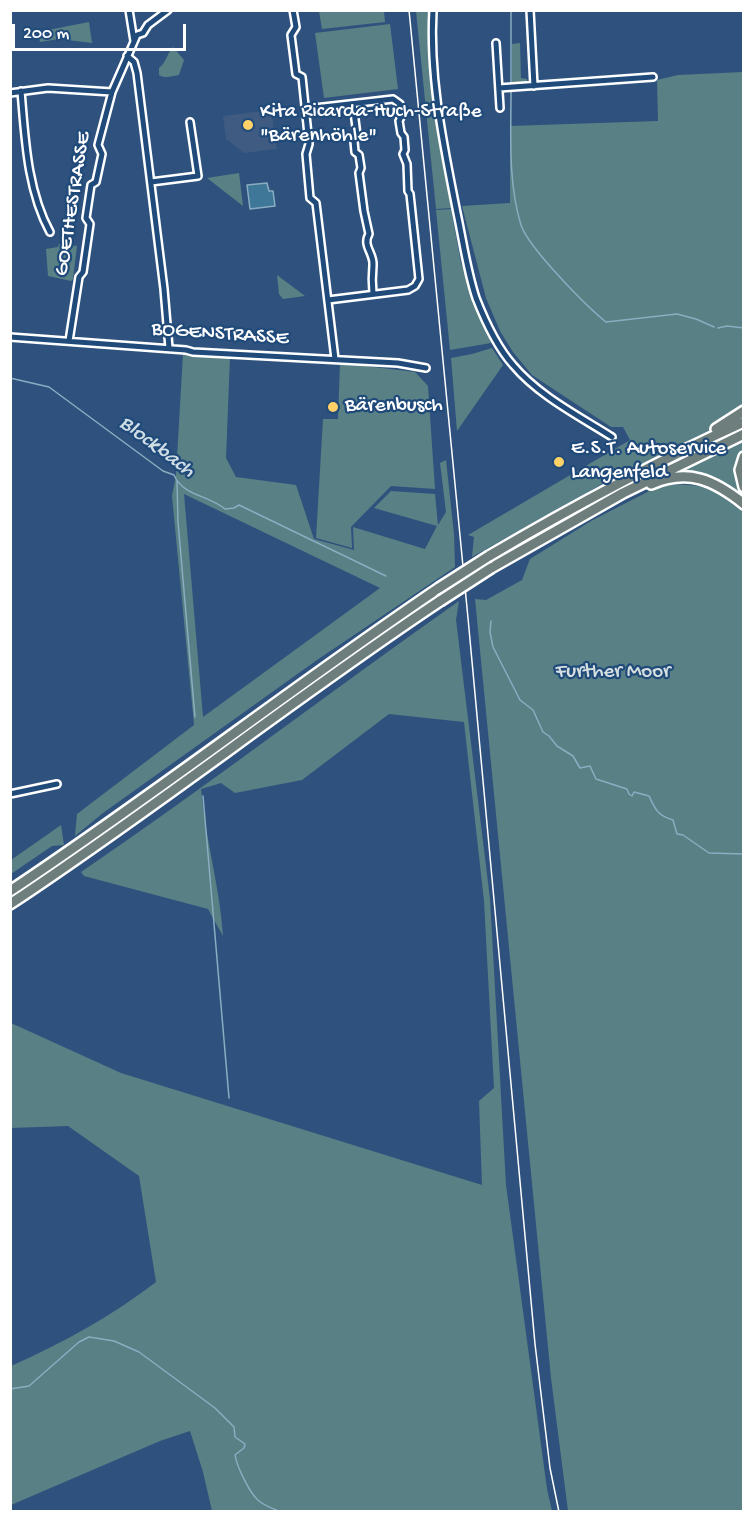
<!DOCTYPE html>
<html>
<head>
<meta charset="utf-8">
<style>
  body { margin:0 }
  #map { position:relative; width:754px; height:1522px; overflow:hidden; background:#2e527d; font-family:"Gochi Hand",sans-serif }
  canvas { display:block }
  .frame { position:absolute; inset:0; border:12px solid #fff; pointer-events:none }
  .scale { position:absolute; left:12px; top:24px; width:174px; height:27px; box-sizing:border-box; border:3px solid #fff; border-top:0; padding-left:8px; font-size:18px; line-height:21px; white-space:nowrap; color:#fff; -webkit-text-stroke:4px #1f4a7a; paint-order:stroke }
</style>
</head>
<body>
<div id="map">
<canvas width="754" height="1522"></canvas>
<div class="frame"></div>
<div class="scale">200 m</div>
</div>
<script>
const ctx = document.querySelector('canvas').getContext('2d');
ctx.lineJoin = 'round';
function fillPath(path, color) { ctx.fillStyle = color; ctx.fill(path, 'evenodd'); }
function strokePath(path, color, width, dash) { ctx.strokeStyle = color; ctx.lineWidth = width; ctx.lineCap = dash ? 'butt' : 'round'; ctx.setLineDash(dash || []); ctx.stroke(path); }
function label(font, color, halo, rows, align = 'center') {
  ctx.font = font + ' "Gochi Hand",sans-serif'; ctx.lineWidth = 4.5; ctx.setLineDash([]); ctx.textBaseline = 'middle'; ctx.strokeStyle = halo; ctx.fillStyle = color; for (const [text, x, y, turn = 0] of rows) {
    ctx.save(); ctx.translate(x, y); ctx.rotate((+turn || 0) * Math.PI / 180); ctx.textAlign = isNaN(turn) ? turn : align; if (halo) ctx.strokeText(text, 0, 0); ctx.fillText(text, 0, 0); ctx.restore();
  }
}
fillPath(new Path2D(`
  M271,110L277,149L244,153L226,139L223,116Z`), '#3f5b81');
fillPath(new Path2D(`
  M319,11H384L385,22L322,29Z
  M416,11H428L430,60L437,125L451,208L436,209Z
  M89,22L92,43L59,39L40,42L38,32Z
  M390,24L398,89L324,98L315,33Z
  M520,43L521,78L527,79V83L512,84V44Z
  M173,47L184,60L179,75C173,76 164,79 159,75V68C167,62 167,53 173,47Z
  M743,72V410L730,420L600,485L472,557L474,537L468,535L630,440L623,427H611L532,375L513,352L500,331L486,298L462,206L510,203V126L658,121L657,80L678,75Z
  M239,173L243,206L207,178Z
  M451,209L461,263L491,343L450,350L436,210Z
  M59,244L77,246L73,279L71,281L48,276L46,249L58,247Z
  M277,275L305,296L283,299L279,294Z
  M492,348L503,365L457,431L451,358L472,354Z
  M183,354L230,357L226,458L236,477L296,485L314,539L354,550L353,527L425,549L437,526L374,508L391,491L435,494L438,525L446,512L440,463L446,460L454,534L455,567L317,660L103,813L75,836L77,814L194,725L172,496L176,475ZM184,494L380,588L203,717Z
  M340,363L415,372L428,386L435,489L391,486L351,527L352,548L316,538L323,419H338Z
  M743,442C743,452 738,460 737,471C737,482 742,491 743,501C719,479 708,478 676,473Z
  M676,484L710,487L743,512V1511H568L551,1378L475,599L486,600L522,580L530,559L591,521L657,487Z
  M459,601L456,620L490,899L506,1185L547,1489L552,1511H212L203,1472L190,1431L160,1441L11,1505V1366C63,1343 110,1317 156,1282L139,1176L68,1126L11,1128V1023L121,1073L482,1185L479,1101L494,1088L484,901L464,722L389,714L302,780L235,793L221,783L201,789C205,838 220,887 223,936L208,909L84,876L81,872C209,785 332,690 459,601Z
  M61,825L64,845L52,846L11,874V860Z`), '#598085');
const water = new Path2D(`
  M267,183L269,191H273L275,206L250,209L247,185Z`);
fillPath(water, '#3e7798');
strokePath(water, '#8badc1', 1.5);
strokePath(new Path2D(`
  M511,84V10
  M511,92C511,136 508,183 521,225C528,247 586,306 606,322L677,314L696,319L714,327
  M718,328L727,326L744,328
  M10,378L49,387L163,471L174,475C183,496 209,495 225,509L234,508L239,505L386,576
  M177,481L178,522L195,717
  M491,621L490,632L493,647L520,700L533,710L543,732L549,736L557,746L573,756L580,768L590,766L596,779L627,789L629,794L632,796L634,792L649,796C655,809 658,816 673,820L677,834L683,835L709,853L744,854
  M203,796L229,1098
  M10,1389L29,1386L79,1342L89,1337L114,1341L139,1352L215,1408L234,1427L235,1437L245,1444L244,1448L235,1455C237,1467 250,1494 259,1501C265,1506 274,1509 281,1512`), '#8badc1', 1.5);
const street = new Path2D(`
  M129,10L134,41
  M293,10L296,27L291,35L296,74L302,77L309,144L306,154L310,198L316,203L335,359
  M433,10C429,78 444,147 457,213C463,241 467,271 476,298C485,321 496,346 513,365C539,396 579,416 612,437
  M530,10L534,86
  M496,43L500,108
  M127,56L134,62L137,73L164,289L169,348
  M499,88L653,77
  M21,91C25,137 27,190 50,232
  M10,93L48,88L112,92
  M353,104L357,135L354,141L355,152L359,155L361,168L359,173L364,211L369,234C362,246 374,253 373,265C372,275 372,284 373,294
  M306,109L393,99L400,104L401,117L399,121L401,133L404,137L405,150L403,154L407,164L408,191L410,194L419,279L415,286L408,290L328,300
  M151,182L198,176L190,122
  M10,337L186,350L193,352L398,363L426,368
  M69,341L79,277L83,272L90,224L86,218L91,185L96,182L102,154L98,145L112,92L137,35L143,33L148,25L168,10
  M10,794L57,784`);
const highway = new Path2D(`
  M716,429L744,411
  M744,457L740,470L744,487
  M651,484C688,468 714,480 744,504
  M489,556C572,507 656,462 744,422
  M491,568L623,493L744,434
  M10,891C156,794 294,686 439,588
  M10,904C157,807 294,698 440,601`);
strokePath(street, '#fff', 10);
strokePath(highway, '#fff', 14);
strokePath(street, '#1f4a7a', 5);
strokePath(highway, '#6d7e7c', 9);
strokePath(new Path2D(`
  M409,10L468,618L535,1344L550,1468L559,1512`), '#fff', 1.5);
const highwayBridge = new Path2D(`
  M439,588L489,556
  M440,601L491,568`);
strokePath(highwayBridge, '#fff', 14, []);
strokePath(highwayBridge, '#6d7e7c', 9);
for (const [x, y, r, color] of [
  [248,125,6,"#ffd166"],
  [333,407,6,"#ffd166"],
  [559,462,6,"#ffd166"]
]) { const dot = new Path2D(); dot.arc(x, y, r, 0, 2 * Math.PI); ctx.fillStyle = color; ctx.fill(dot); strokePath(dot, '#1f4a7a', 2); }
label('21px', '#fff', '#1f4a7a', [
  ["Kita Ricarda-Huch-Straße",260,113],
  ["\"Bärenhöhle\"",260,137],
  ["Bärenbusch",345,407],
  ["E.S.T. Autoservice",571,450],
  ["Langenfeld",571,474]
], 'left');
label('21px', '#fff', '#1f4a7a', [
  ["GOETHESTRASSE",74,204,-81],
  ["BOGENSTRASSE",220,335,4]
]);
label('21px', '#d6dfe0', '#1f4a7a', [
  ["Further Moor",613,673]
]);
label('italic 22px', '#cfdde5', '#1f4a7a', [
  ["Blockbach",156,448,37]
]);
</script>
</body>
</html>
